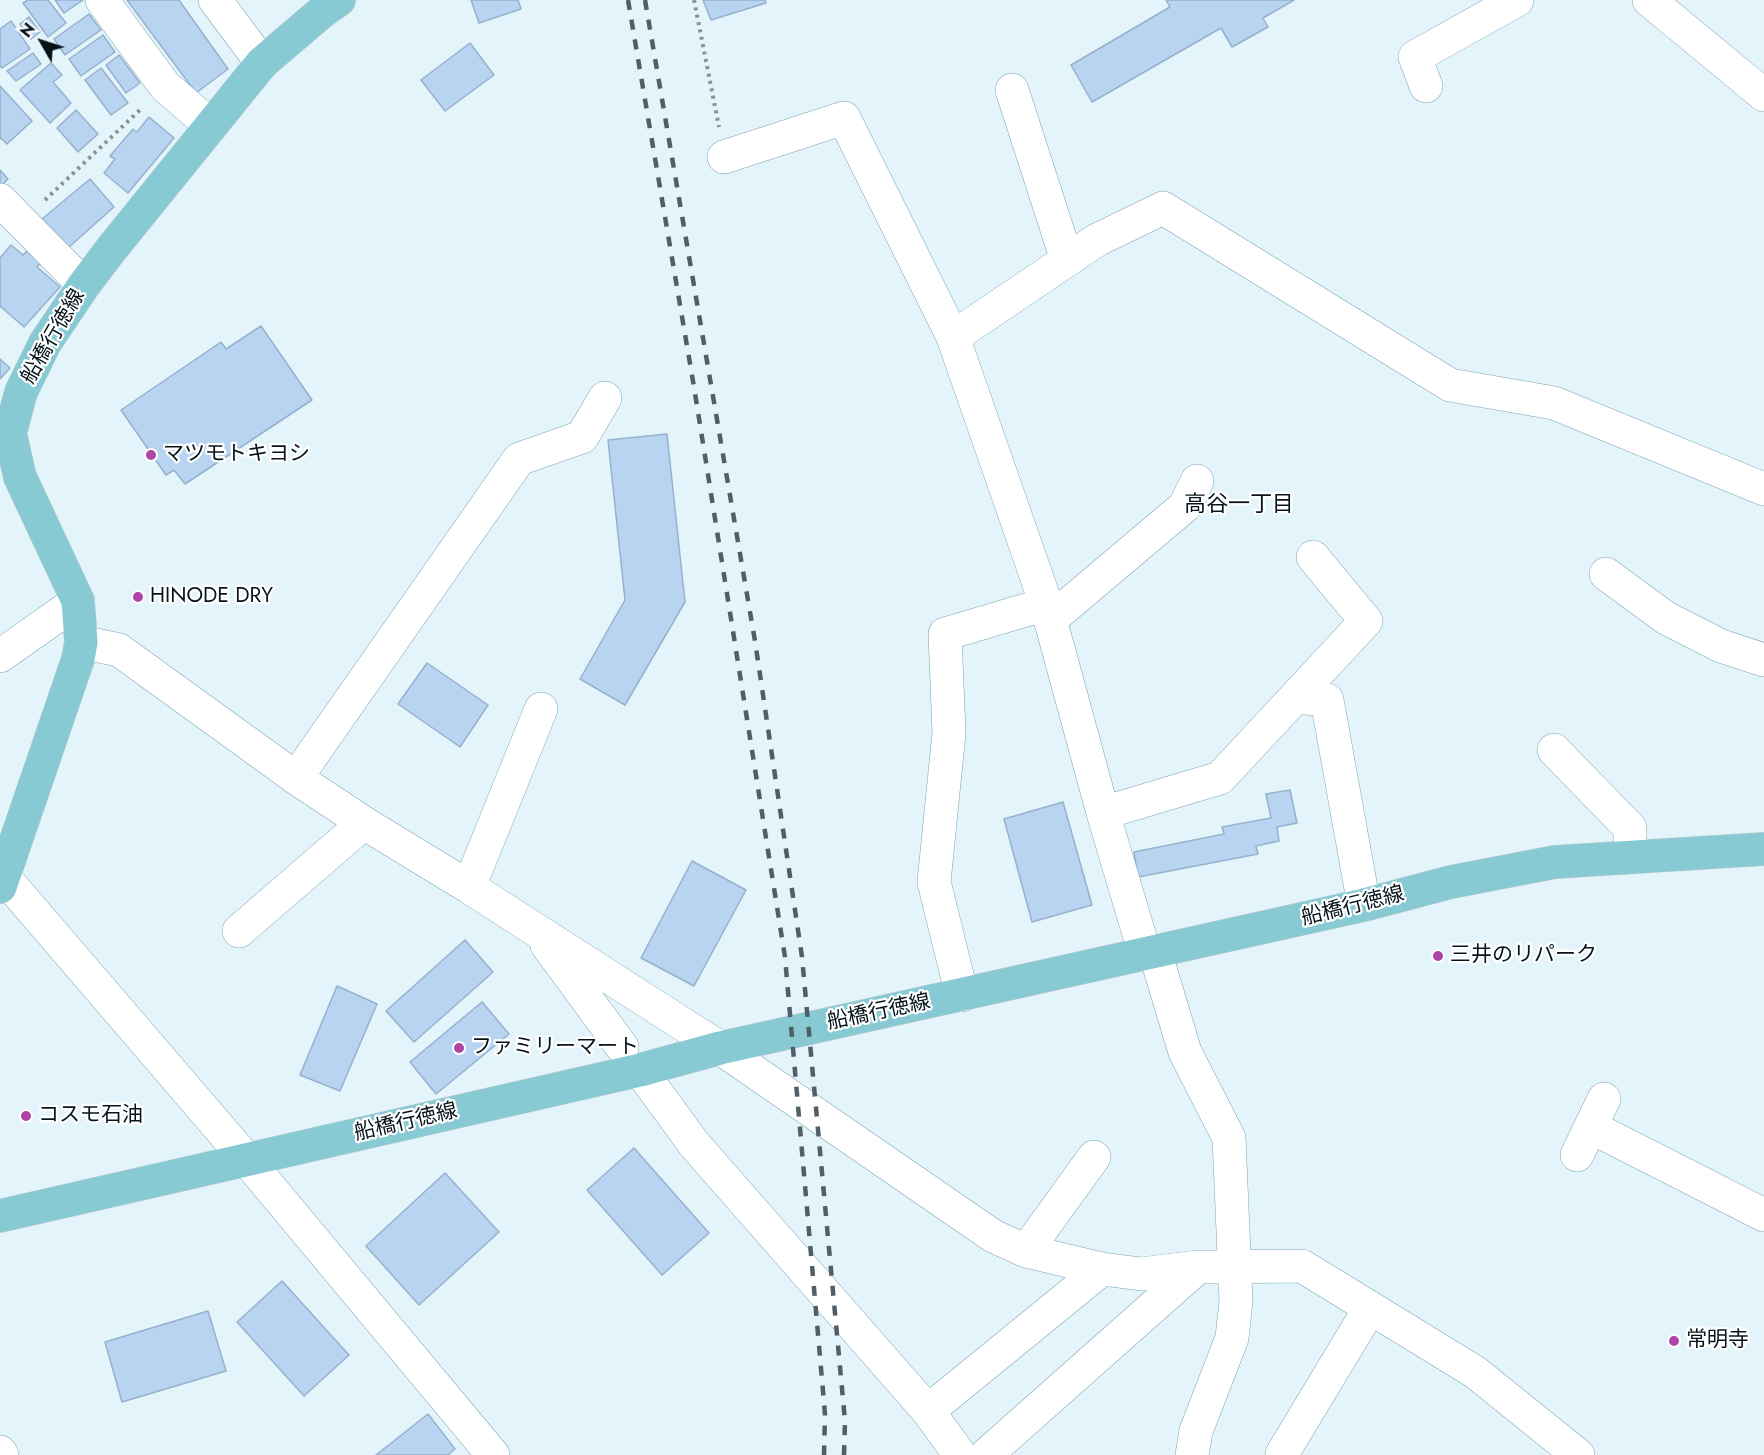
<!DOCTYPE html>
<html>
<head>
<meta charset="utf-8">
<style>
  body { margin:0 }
  #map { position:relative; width:1764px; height:1455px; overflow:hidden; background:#e4f4fb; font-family:Jost,sans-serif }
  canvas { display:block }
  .north { position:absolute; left:12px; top:12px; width:60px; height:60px; -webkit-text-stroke:4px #fff; paint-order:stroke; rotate:309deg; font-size:16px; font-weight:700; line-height:24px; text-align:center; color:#05131a }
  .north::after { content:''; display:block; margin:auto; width:21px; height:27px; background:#05131a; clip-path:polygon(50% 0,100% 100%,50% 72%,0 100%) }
</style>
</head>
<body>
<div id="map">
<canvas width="1764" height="1455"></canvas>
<div class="north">N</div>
</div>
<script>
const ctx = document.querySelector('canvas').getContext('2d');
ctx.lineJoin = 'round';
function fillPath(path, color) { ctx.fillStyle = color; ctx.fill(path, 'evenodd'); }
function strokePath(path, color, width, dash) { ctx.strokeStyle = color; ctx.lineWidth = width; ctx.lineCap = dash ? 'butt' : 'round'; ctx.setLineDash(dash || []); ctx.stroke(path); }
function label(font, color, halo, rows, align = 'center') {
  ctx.font = font + ' Jost,"Noto Sans JP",sans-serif'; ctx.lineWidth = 4.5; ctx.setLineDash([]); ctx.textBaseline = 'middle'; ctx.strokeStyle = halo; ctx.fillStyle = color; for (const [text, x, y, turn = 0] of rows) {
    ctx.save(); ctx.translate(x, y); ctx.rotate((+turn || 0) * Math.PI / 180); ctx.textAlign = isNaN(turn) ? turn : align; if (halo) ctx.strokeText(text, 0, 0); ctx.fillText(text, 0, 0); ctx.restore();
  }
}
const building = new Path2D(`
  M28,0H48L66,23L48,37L23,3Z
  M55,0H83L64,13Z
  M127,0H179L228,69L196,93Z
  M471,0H518L521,9L479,23Z
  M703,0H765L766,3L711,20Z
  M1166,0H1294L1263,18L1268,27L1232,47L1221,28L1092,102L1071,65L1170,7Z
  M89,14L101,30L65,55L54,39Z
  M29,17L40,32L31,39L20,24Z
  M11,21L30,49L2,68L0,66V29Z
  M103,35L115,52L81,76L69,59Z
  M470,43L494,75L445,111L421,80Z
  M33,53L41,64L16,81L7,71Z
  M119,55L140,83L126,93L106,65Z
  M51,63L62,75L53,82L71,103L50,123L20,90Z
  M101,68L128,103L111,115L85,80Z
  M0,86L32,121L7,144L1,138L0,139Z
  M76,110L98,134L78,152L57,128Z
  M149,117L174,138L128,193L104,173L115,159L110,156L133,129L137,132Z
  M0,170L8,179L0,187Z
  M90,179L114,207L68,248L42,219Z
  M11,245L23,255L28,250L41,262L37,267L60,287L24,327L0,306V258Z
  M261,326L312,400L185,484L174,470L166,475L121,410L221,342L226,349Z
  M0,359L10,368L0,379Z
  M667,434L685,602L625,705L580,679L625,600L608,440Z
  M427,663L488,705L460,747L398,704Z
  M1290,790L1297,823L1277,827L1279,841L1256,846L1258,854L1138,877L1134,852L1224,834L1222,827L1271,818L1266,794Z
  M1063,802L1092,905L1032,922L1004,819Z
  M692,861L746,890L694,986L641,958Z
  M465,940L493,972L414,1042L386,1011Z
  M337,986L377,1004L340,1091L300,1075Z
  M482,1002L509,1034L436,1094L410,1062Z
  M634,1148L709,1233L662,1275L587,1190Z
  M445,1173L499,1232L419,1305L366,1246Z
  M282,1281L349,1355L304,1396L237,1322Z
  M208,1311L226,1371L122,1402L105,1342Z
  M428,1414L455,1449L448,1455H376Z`);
fillPath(building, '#b8d4f1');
strokePath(building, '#96b1cd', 1.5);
const minor = new Path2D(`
  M102,0L165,86L211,126
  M215,0L262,63
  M1649,0L1764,95
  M1426,86L1415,57L1517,0
  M1012,90L1067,260
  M724,157L844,118L953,337L1046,604L1103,813L1145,954
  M0,200L84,285
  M953,337L1097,240L1163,208L1450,385L1554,403L1764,489
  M1606,574L1666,618L1721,646L1764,660
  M1050,620L1185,506L1197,481
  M81,642L119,650L296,778L364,823L469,887L720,1048L993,1236L1026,1251L1102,1269L1141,1274L1198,1267L1302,1266L1475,1372L1578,1455
  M0,656L78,601
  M1296,697L1327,700L1364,905
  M1554,750L1630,828V856
  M296,778L519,459L582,437L605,398
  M1103,813L1220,778L1366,621L1313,557
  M4,877L247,1160L493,1455
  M469,887L541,709
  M239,931L364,823
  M547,945L622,1047
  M1155,952L1185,1052L1229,1138L1236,1301L1232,1338L1196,1431L1192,1455
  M962,995L934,882L949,733L945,634L1046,604
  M640,1070L694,1144L928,1411L960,1455
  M1591,1127L1764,1215
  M1577,1155L1604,1099
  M1026,1251L1094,1157
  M928,1411L1102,1269
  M0,1452L2,1455
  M1282,1454L1370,1308
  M986,1455L1198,1267`);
const major = new Path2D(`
  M0,887L78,659L81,642L78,601L20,477L10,433L21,392L45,343L84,285L113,247L262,63L323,11L339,0
  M0,1216L640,1070L720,1048L1364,905L1451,882L1555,862L1764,849`);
strokePath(minor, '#7da3b6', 34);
strokePath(major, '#cdd0d1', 34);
strokePath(new Path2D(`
  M694,0L719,127
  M45,200L142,108`), '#84939a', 4, [3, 4.5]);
strokePath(minor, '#fff', 33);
strokePath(major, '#88cad3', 33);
strokePath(new Path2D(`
  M628,0L694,387L785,957L825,1414L824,1455
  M645,0L755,641L802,957L845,1421L844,1455`), '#505f66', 4.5, [10, 10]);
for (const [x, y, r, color] of [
  [151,455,6,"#ae44a5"],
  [138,597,6,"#ae44a5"],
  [1438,956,6,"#ae44a5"],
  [459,1048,6,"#ae44a5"],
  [26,1116,6,"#ae44a5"],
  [1674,1341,6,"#ae44a5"]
]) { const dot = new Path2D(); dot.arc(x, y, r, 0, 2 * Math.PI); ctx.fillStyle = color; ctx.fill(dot); strokePath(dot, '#fff', 2); }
label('21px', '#05131a', '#fff', [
  ["船橋行徳線",54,337,-60],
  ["船橋行徳線",1353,907,-14],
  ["船橋行徳線",879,1013,-12],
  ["船橋行徳線",406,1123,-13]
]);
label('21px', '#05131a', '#fff', [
  ["マツモトキヨシ",163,455],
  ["HINODE DRY",150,597],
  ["三井のリパーク",1450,956],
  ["ファミリーマート",471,1048],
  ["コスモ石油",38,1116],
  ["常明寺",1686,1341]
], 'left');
label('22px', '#05131a', '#fff', [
  ["高谷一丁目",1239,506]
]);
</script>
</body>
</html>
